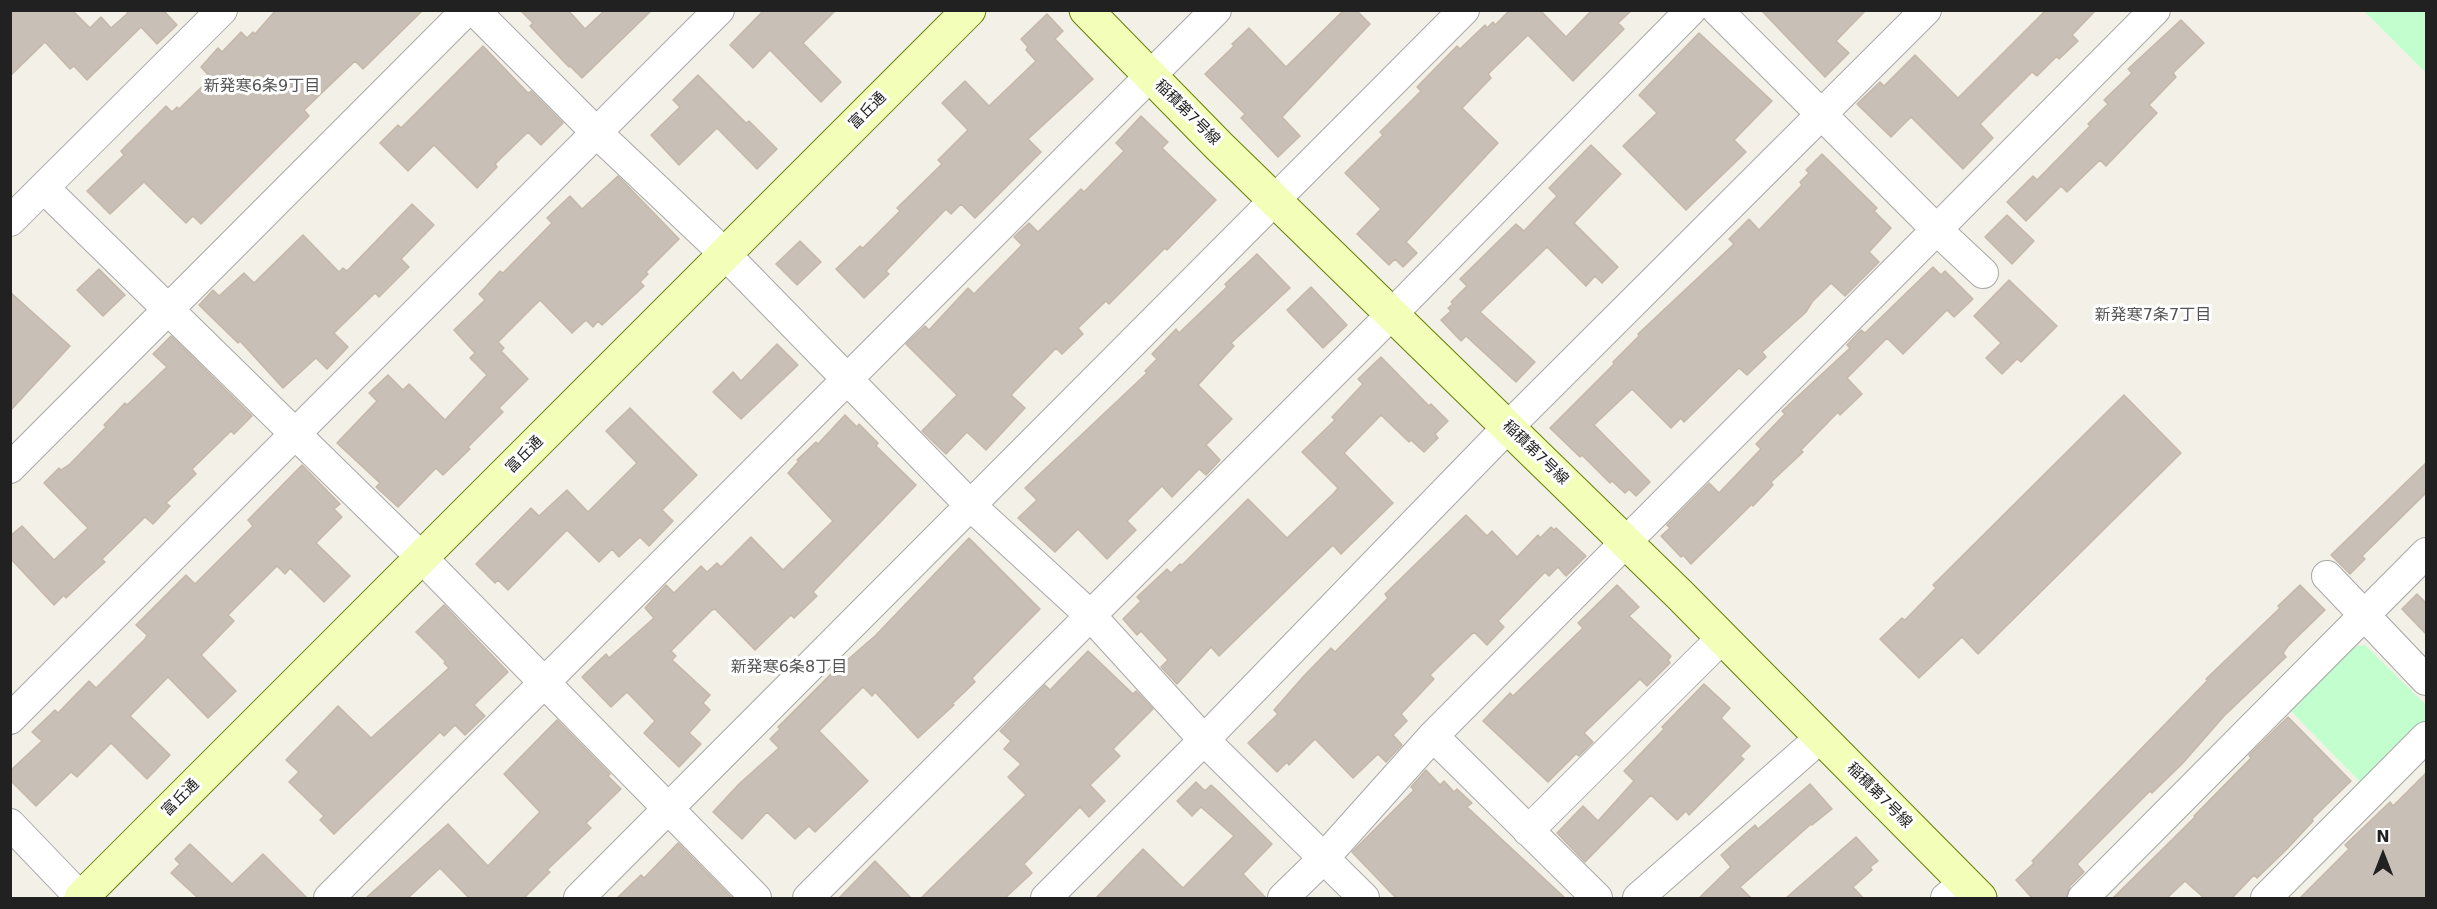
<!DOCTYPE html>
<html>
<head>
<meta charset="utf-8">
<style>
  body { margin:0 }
  #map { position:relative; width:2437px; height:909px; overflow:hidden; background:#f2f0e7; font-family:"DejaVu Sans",sans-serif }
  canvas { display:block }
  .frame { position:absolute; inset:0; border:12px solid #212121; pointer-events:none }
  .north { position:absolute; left:2353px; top:825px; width:60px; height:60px; -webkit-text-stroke:4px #fff; paint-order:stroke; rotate:0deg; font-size:16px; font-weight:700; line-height:24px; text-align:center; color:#212121 }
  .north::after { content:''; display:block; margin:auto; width:21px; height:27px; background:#212121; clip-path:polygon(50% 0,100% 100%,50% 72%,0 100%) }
</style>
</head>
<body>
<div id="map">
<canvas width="2437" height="909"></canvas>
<div class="frame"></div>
<div class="north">N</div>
</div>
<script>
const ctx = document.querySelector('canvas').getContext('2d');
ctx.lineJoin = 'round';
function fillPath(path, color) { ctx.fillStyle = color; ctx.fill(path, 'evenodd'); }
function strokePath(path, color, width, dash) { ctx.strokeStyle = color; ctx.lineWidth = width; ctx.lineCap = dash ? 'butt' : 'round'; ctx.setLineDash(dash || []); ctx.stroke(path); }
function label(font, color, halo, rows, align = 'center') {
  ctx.font = font + ' "DejaVu Sans","Noto Sans JP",sans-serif'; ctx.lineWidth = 6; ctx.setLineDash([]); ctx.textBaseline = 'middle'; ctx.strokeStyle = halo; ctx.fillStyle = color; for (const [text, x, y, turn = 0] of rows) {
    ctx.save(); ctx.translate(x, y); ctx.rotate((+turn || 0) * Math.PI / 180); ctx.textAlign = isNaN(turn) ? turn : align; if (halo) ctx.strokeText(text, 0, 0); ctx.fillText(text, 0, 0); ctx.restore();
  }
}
fillPath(new Path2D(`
  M2364,11H2426V73Z
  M2365,645L2426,705V720L2361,783L2288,708L2356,646Z`), '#c3fece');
const building = new Path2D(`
  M10,10H72L90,28L101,17L111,28L128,13L126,10H163L177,25L157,44L141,27L87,80L74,66L70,69L45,42L10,76Z
  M276,10H423L363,69L355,61L304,110L309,116L201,224L193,216L186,223L144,182L110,214L87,191L124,155L121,151L166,106L172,112L177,107L179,109L211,78L201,67L218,48L222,52L241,32L247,38L253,32L255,34Z
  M520,10H568L585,29L605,10H652L582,78L570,66L569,67L530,26L533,23Z
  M764,10H836L803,43L841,82L821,102L770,50L753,68L730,45Z
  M1344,10H1356L1370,24L1282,117L1300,136L1278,157L1241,118L1245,114L1205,74L1234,46L1232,44L1249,28L1286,67Z
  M1510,10H1540L1566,37L1592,10H1632L1618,23L1624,29L1573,81L1528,35L1488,74L1491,78L1462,108L1498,143L1406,242L1417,253L1403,267L1395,259L1389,265L1357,234L1381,209L1345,173L1383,135L1380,132L1421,91L1417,87L1457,46L1460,49L1485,25L1487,28L1493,22L1495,25Z
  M1761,10H1866L1836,41L1849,53L1825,77Z
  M2046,10H2096L2072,35L2078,41L2059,59L2057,56L2037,76L2032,72L1980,124L1993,138L1963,169L1911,117L1891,137L1857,104L1880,82L1884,86L1915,55L1958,98Z
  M1047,14L1063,31L1055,39L1093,79L1028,139L1041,152L975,218L961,204L951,214L946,209L886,271L889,274L864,298L836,269L860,246L863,248L900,211L897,208L942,164L938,160L968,130L942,103L965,81L989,106L1036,61L1026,50L1028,47L1021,39Z
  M2181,20L2204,43L2173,73L2176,77L2149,105L2157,113L2106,166L2100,160L2067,192L2061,186L2026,221L2007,202L2033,176L2037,180L2090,126L2088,124L2108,104L2104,100L2132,73L2128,69Z
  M1699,33L1772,101L1734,140L1746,152L1686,210L1623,146L1657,113L1639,95Z
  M483,46L528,93L531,91L563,123L541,145L528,132L495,164L497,167L477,188L434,145L408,171L380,143L398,125L401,128Z
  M698,75L746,123L749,121L777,149L757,169L717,128L679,165L651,135L680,107L673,100Z
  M1141,116L1168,142L1162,148L1216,200L1167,250L1165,248L1109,304L1106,301L1078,328L1083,334L1062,354L1056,348L1011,395L1025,408L986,450L967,432L946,454L922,431L957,395L906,344L925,326L929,330L968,288L974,294L1022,245L1014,237L1029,223L1038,232L1081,189L1084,192L1124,151L1116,143Z
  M1591,145L1621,174L1574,223L1618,267L1602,283L1595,276L1586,286L1547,247L1480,312L1535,362L1516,382L1466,336L1461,341L1441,320L1451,311L1448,308L1453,304L1451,302L1467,286L1460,279L1516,224L1524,231L1557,196L1549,188Z
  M1822,154L1877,208L1874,211L1891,228L1869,252L1879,262L1845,296L1831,283L1812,302L1806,312L1762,352L1766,357L1747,375L1739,368L1684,422L1681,418L1671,428L1632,389L1594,425L1650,482L1636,496L1629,489L1625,493L1612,481L1610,483L1582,455L1580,457L1550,428L1614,364L1613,362L1639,336L1638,334L1734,244L1729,239L1749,219L1759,230L1802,185L1800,182L1809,173L1806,170Z
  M618,176L679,239L646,272L648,274L640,282L644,286L602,325L598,321L593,327L586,320L572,333L540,300L498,342L504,348L501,351L528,379L499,408L503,412L468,447L470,449L443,475L436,468L398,507L376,487L380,483L337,443L377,401L369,393L388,375L403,390L409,384L445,420L487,375L470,358L475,353L454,330L485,300L479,294L500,271L503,273L552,223L547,218L570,196L582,209Z
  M412,204L434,225L401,259L409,267L379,297L375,293L334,333L348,347L327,369L316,358L283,388L240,341L238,343L199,305L213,290L219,296L244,273L254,283L303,235L339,272L343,268L347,271Z
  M2007,215L2034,241L2012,264L1985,237Z
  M800,241L821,262L797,285L776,264Z
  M1257,254L1290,288L1231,343L1234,346L1198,385L1232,419L1206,445L1220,460L1206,475L1199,469L1172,497L1162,486L1127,521L1136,530L1107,559L1078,529L1055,552L1018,518L1037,500L1025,488L1147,373L1145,371L1157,359L1152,354L1176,329L1179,333L1227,287L1225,284Z
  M1933,267L1941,275L1945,271L1973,299L1954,317L1947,310L1903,354L1887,338L1847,378L1862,394L1840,415L1838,412L1801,450L1803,452L1771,482L1773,485L1753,506L1752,504L1691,564L1683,555L1681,557L1661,536L1670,528L1667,525L1709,483L1719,493L1761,449L1756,444L1785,414L1782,411L1850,348L1847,345L1861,330L1865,333Z
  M99,269L125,295L103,316L77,290Z
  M2009,280L2057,326L2021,362L2017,359L2002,374L1986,358L2001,343L1974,316Z
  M1311,287L1347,325L1323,348L1287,310Z
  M10,292L70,346L10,411Z
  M171,336L252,416L234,434L231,431L192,469L196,474L166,503L170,506L153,524L145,517L102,559L105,562L85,580L66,598L64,595L54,605L10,558V536L22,526L54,560L88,528L44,483L59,468L61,470L70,464L106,427L104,425L125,403L127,405L167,367L153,354Z
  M777,344L798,365L741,419L713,392L733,372L741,381Z
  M1381,357L1429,406L1431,404L1448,421L1435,434L1438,438L1424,452L1411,440L1409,442L1381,415L1344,453L1393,503L1341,554L1333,545L1219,656L1211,647L1177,684L1161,667L1168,660L1141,631L1137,635L1123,619L1141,601L1137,597L1167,569L1171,573L1180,564L1182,565L1248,499L1287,538L1334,493L1338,488L1302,452L1335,420L1332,417L1363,384L1358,379Z
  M2124,395L2181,453L1978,654L1962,637L1919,678L1880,639L1902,618L1905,620L1936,588L1933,585Z
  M630,408L697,475L662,510L673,521L649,546L640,537L619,557L612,549L599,562L567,530L508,590L498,580L495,583L476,564L531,508L539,516L567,490L588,512L637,463L606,431Z
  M845,415L857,427L859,424L878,443L876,446L916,485L813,592L817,596L794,618L791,615L755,650L715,609L712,610L671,651L676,656L672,660L710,695L703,703L710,710L689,733L701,744L679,767L644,733L655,721L627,692L611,707L582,677L606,654L609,658L654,618L645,608L666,585L674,593L701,566L707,572L717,563L721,567L751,537L783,570L833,521L788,473L799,461L797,460L816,442L818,444Z
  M2427,462V492L2362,556L2365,559L2350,574L2331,555Z
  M302,465L340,504L334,509L342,517L316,543L350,576L324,602L290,568L285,574L277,566L228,615L234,621L201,655L236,691L208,718L168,677L130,716L170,755L147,779L111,743L77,777L71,772L36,806L10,780V771L42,741L32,732L55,710L58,713L89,681L96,688L145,639L147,635L136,625L186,575L195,584L253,526L248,520Z
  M1466,515L1487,536L1492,531L1517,557L1538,535L1540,538L1551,527L1554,530L1556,528L1586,556L1566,576L1558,567L1549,576L1545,572L1498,621L1504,627L1487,645L1474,632L1430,675L1434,679L1401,714L1407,721L1393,735L1402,745L1386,762L1378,754L1353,778L1315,739L1289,765L1287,762L1277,772L1248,743L1278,714L1274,710L1303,677L1331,648L1335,652L1388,598L1385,594Z
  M969,538L1040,609L972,678L975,682L952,704L954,705L918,738L875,692L872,696L863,687L819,731L868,781L815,832L809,826L795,839L767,812L742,839L713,812L739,784L779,748L770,739L780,729L778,727L831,674L875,636Z
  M1617,585L1639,607L1629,616L1671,656L1668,660L1670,663L1647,686L1640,679L1584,733L1593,742L1579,756L1576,754L1548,782L1483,721L1510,693L1513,696L1583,628L1578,623Z
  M2300,585L2325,610L2288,646L2283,653L2286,657L2224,716L2182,764L2152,793L2150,791L2077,864L2084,872L2070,886L2066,898H2032L2016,880L2034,863L2032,861L2208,680L2206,679L2280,608L2278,606Z
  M2417,594L2427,604V635L2402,609Z
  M444,605L508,672L474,705L485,716L465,735L455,725L444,736L440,732L334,834L320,820L324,816L289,782L299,772L286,760L338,706L371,738L449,668L444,663L446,662L416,632Z
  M1088,651L1133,694L1136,691L1153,709L1113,749L1120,756L1090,785L1105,801L1089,817L1080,807L1024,864L1032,873L1005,898H921L1026,795L1008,777L1021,764L1004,749L1011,741L1000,731L1045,685L1050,690Z
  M1704,684L1730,708L1721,718L1750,746L1740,756L1744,759L1689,815L1686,811L1677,820L1651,795L1585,862L1557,833L1583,806L1598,821L1634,781L1624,771L1664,729L1662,727Z
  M2288,717L2351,781L2312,819L2313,821L2288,848L2257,878L2254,875L2232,898H2204L2185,881L2167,898H2113L2195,817L2194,816L2251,758L2249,755Z
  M557,720L610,774L608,776L621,789L586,823L591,828L547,870L550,872L524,898H469L440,868L408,898H366L448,824L488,866L540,812L504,774Z
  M1426,770L1440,785L1444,781L1454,792L1457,789L1472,803L1467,807L1565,898H1396L1352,852L1414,790L1411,787Z
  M2427,772V898H2300L2349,849L2345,845L2390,802L2393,806Z
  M1196,782L1205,791L1211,785L1219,792L1272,844L1243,874L1266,898H1096L1143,849L1183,888L1234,836L1201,807L1192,816L1177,801Z
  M1810,784L1832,809L1812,825L1811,824L1740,887L1751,898H1699L1731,867L1721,855L1755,825L1758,829Z
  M1856,837L1878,861L1870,867L1872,870L1853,887L1863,898H1786Z
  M678,843L732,898H617L641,875L644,878Z
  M190,844L232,884L263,854L307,898H198L171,873L180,864L175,859Z
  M875,861L911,898H839Z`);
fillPath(building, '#c8bfb6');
strokePath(building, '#c5b8a8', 1.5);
const street = new Path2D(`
  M474,10L597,133L725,254L971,506L1091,616L1204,740L1364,898
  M1717,10L1937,230L1983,273
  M44,188L422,558L756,898
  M10,221L222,10
  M10,468L467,10
  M2327,576L2426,680
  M10,719L719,10
  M1433,736L1597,898
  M10,824L81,898
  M1528,831L1722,638
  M329,898L1216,10
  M579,898L1464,10
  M808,898L1392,314L1691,10
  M1046,898L1204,740L1508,427L1926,10
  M1283,898L1323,859L1433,736L2155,10
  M1638,898L1820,738
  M1946,898L1965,882
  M2083,898L2426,553
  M2266,898L2426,737`);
const secondary = new Path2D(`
  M1086,10L1219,146L1679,594L1980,898
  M81,898L969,10`);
strokePath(street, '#a8a8a8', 32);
strokePath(secondary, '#638000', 35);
strokePath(street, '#fff', 30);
strokePath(secondary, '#f3feb9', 33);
label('15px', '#212121', '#fff', [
  ["富丘通",868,111,-45],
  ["稲積第7号線",1187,113,45],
  ["稲積第7号線",1535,453,44],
  ["富丘通",525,455,-45],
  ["稲積第7号線",1879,796,45],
  ["富丘通",181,798,-45]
]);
label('16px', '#545454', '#fff', [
  ["新発寒6条9丁目",262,87],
  ["新発寒7条7丁目",2153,316],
  ["新発寒6条8丁目",789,668]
]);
</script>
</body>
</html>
